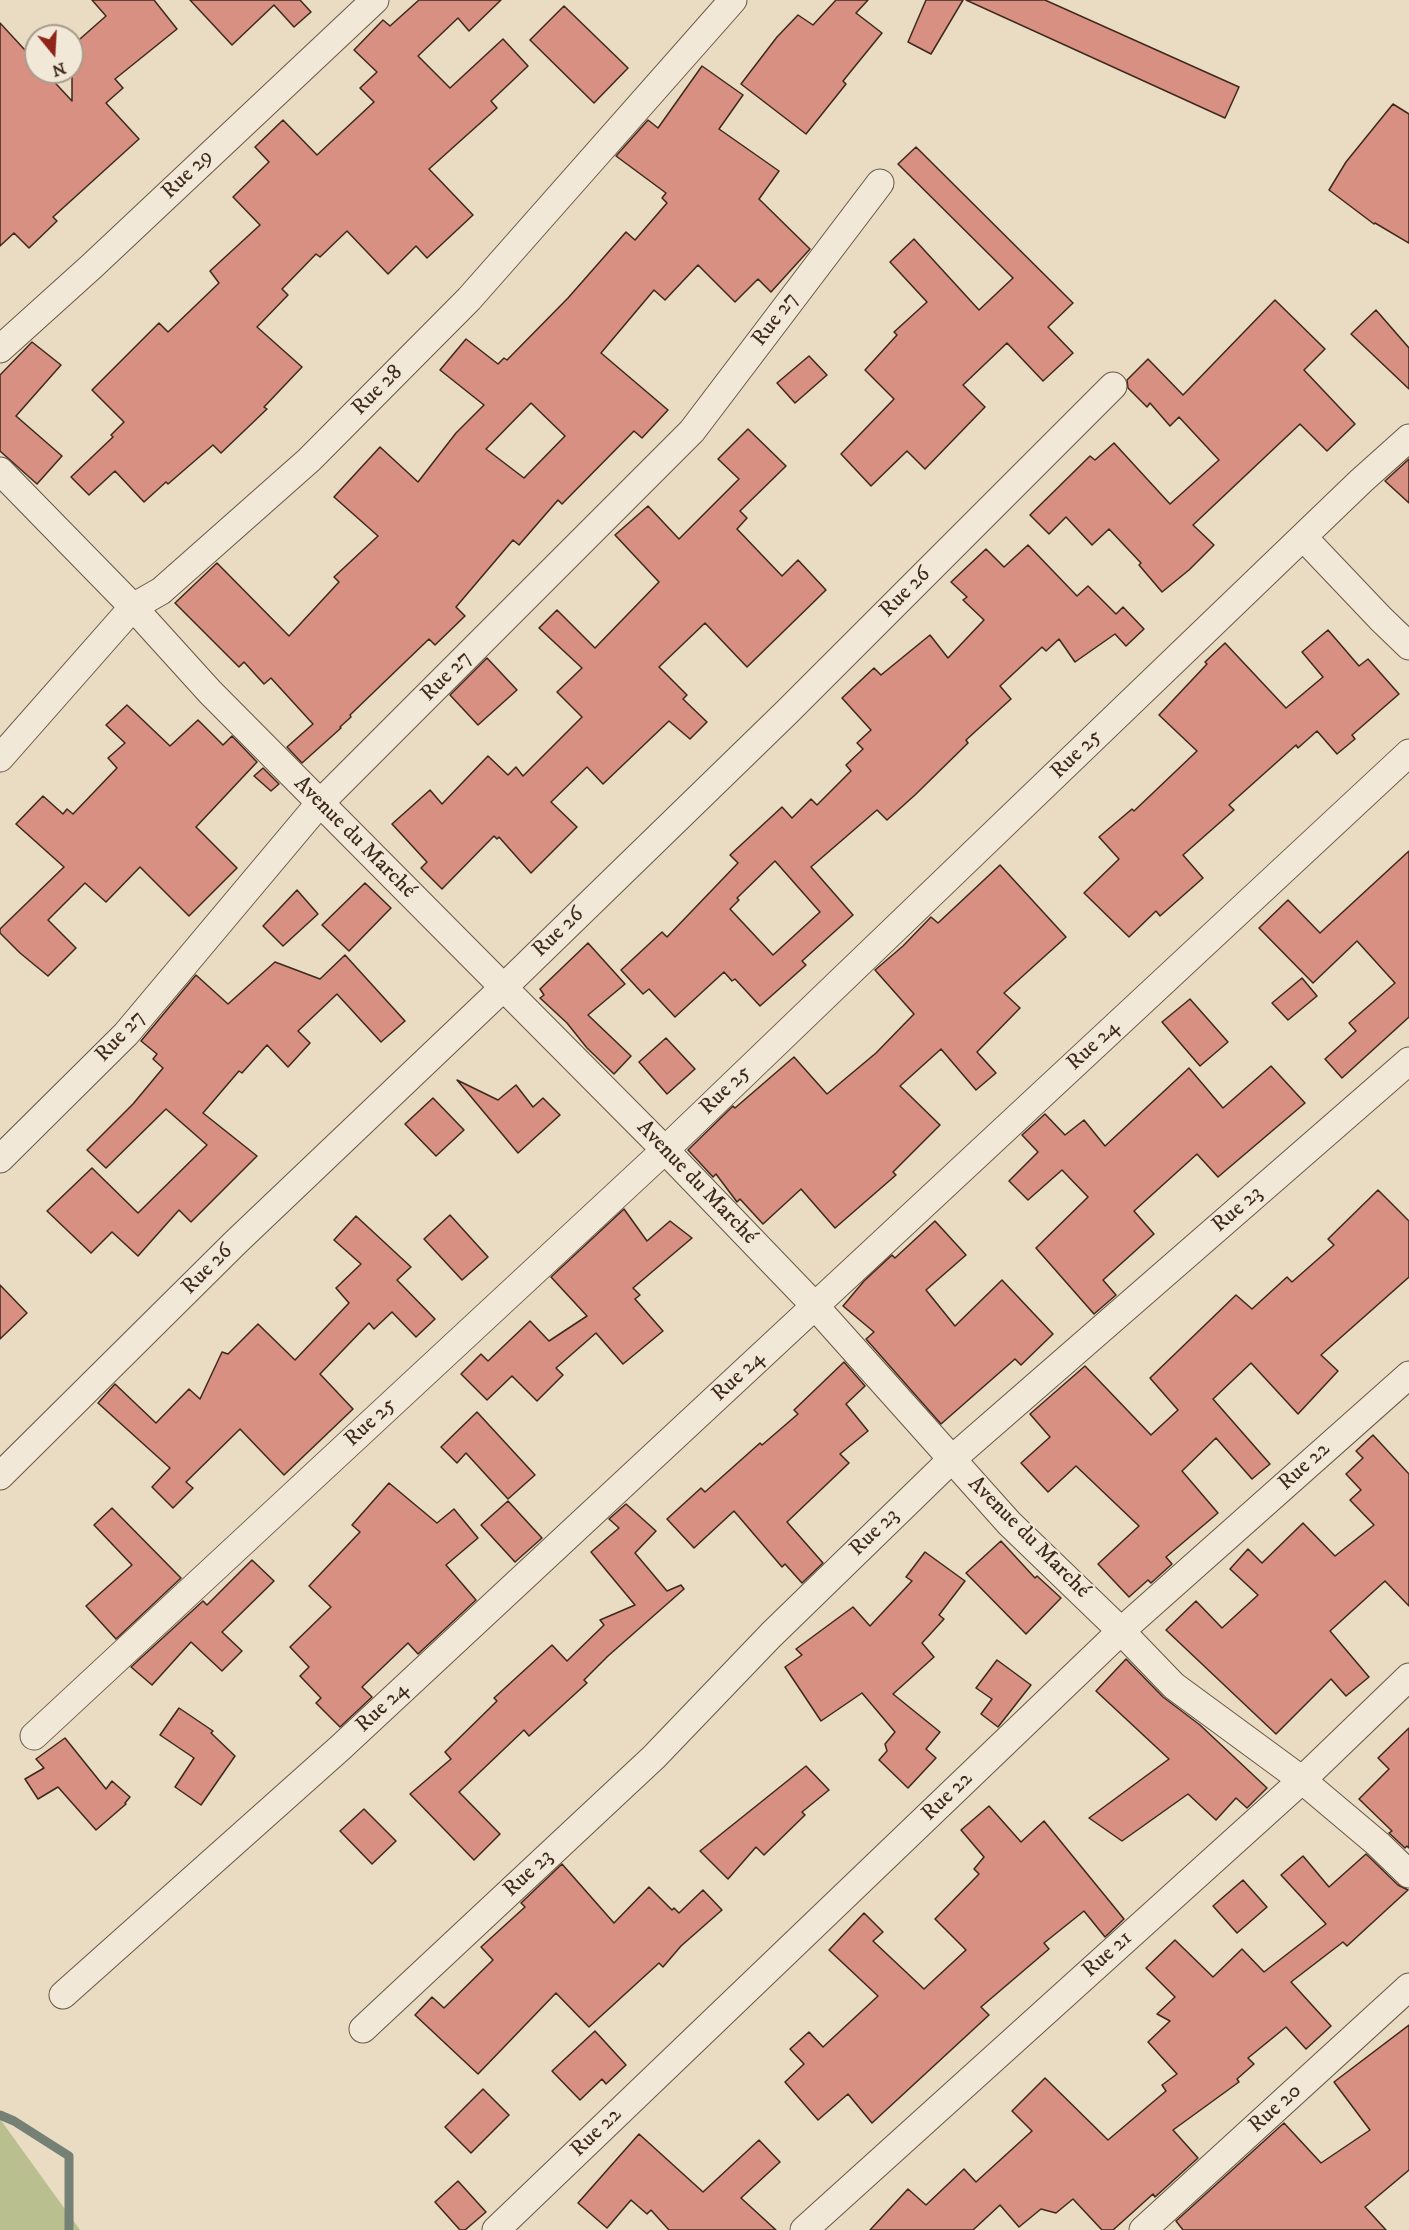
<!DOCTYPE html>
<html>
<head>
<meta charset="utf-8">
<style>
  body { margin:0 }
  #map { position:relative; width:1409px; height:2230px; overflow:hidden; background:#e9dcc2; font-family:"IM FELL DW Pica",serif }
  canvas { display:block }
  .north { position:absolute; left:24px; top:24px; width:60px; height:60px; box-sizing:border-box; background:#f1e8d7; border:2px solid #a99c8c; border-radius:50%; rotate:162deg; font-size:16px; font-weight:700; line-height:24px; text-align:center; color:#3e291c }
  .north::after { content:''; display:block; margin:auto; width:21px; height:27px; background:#8f2418; clip-path:polygon(50% 0,100% 100%,50% 72%,0 100%) }
</style>
</head>
<body>
<div id="map">
<canvas width="1409" height="2230"></canvas>
<div class="north">N</div>
</div>
<script>
const ctx = document.querySelector('canvas').getContext('2d');
ctx.lineJoin = 'round';
function fillPath(path, color) { ctx.fillStyle = color; ctx.fill(path, 'evenodd'); }
function strokePath(path, color, width, dash) { ctx.strokeStyle = color; ctx.lineWidth = width; ctx.lineCap = dash ? 'butt' : 'round'; ctx.setLineDash(dash || []); ctx.stroke(path); }
function label(font, color, halo, rows, align = 'center') {
  ctx.font = font + ' "IM FELL DW Pica",serif'; ctx.lineWidth = 4.5; ctx.setLineDash([]); ctx.textBaseline = 'middle'; ctx.strokeStyle = halo; ctx.fillStyle = color; for (const [text, x, y, turn = 0] of rows) {
    ctx.save(); ctx.translate(x, y); ctx.rotate((+turn || 0) * Math.PI / 180); ctx.textAlign = isNaN(turn) ? turn : align; if (halo) ctx.strokeText(text, 0, 0); ctx.fillText(text, 0, 0); ctx.restore();
  }
}
fillPath(new Path2D(`
  M0,2119L80,2230H0Z`), '#babf90');
strokePath(new Path2D(`
  M0,2115L14,2121L69,2156V2230`), '#758174', 9);
const building = new Path2D(`
  M92,0H154L177,29L115,79L123,88L106,103L139,139L53,217L57,221L29,248L14,233L0,246V23L36,62V72H45L72,101V46L106,16Z
  M190,0H300L311,12L294,27L274,5L232,45Z
  M419,0H501L469,31L458,18L418,56L450,88L503,39L528,66L491,101L497,108L429,169L473,215L427,258L416,246L388,274L347,231L320,257L316,254L282,289L288,295L257,327L302,367L264,407L267,409L221,453L213,445L168,484L166,482L144,502L115,471L89,495L71,477L113,437L111,435L124,422L92,390L159,323L168,332L219,283L210,271L260,225L233,197L269,162L255,147L283,120L317,155L374,102L360,88L377,72L354,50L383,20L390,26Z
  M836,0H868L856,13L882,33L843,81L846,84L806,134L741,84L777,37L798,15L813,25Z
  M926,0H963L931,54L908,42Z
  M966,0H1045L1239,87L1225,118Z
  M564,6L628,68L594,103L530,40Z
  M702,66L743,95L719,129L779,171L759,199L810,249L771,292L758,279L735,302L698,265L665,300L654,290L601,353L668,410L642,438L634,431L562,504L558,500L519,545L513,540L456,607L465,616L435,645L429,639L350,715L351,717L340,727L341,728L302,763L287,747L313,724L271,678L264,684L244,662L239,667L175,603L217,563L289,636L339,582L334,577L378,536L334,497L380,447L418,482L456,433L484,405L440,370L466,339L498,364L504,358L507,360L568,298L626,232L635,240L667,203L662,198L666,193L616,156L648,120L658,128ZM531,403L565,436L524,478L486,449Z
  M1393,104L1409,114V243L1375,223L1374,224L1329,190L1346,162Z
  M916,147L1073,303L1048,327L1073,353L1043,381L1007,343L963,385L985,407L925,469L907,451L871,486L841,454L894,399L865,370L897,335L894,332L927,302L890,262L914,239L979,310L1013,278L898,164Z
  M1275,300L1325,349L1304,370L1355,424L1327,451L1300,424L1193,525L1214,545L1189,570L1162,592L1139,565L1141,563L1109,529L1092,545L1066,517L1049,534L1030,515L1090,456L1095,460L1114,443L1170,504L1219,460L1179,417L1170,426L1150,403L1147,407L1128,388L1127,380L1148,359L1183,395Z
  M1376,310L1409,348V389L1351,334Z
  M32,342L61,365L16,416L62,456L37,484L0,451V375Z
  M809,356L827,375L795,403L777,383Z
  M748,429L786,466L740,511L747,518L737,529L782,576L798,560L826,590L747,667L705,623L659,667L687,695L683,699L707,722L690,739L669,721L603,784L587,767L551,802L577,827L531,873L499,837L497,839L494,836L442,889L421,868L427,862L392,824L430,790L442,804L488,756L508,775L516,767L523,776L582,717L557,692L582,668L539,628L557,610L595,648L659,582L615,535L648,506L679,539L739,479L718,459Z
  M1409,459V503L1385,481Z
  M1028,545L1077,596L1088,586L1116,614L1123,607L1144,629L1126,646L1115,634L1075,662L1059,639L1046,651L1042,647L1000,686L1011,699L966,740L968,743L915,795L887,820L877,810L811,867L853,915L802,961L806,965L760,1006L735,979L732,981L724,972L675,1017L649,989L643,994L621,970L662,932L667,937L738,863L730,855L782,807L792,818L811,799L817,805L851,771L846,765L863,749L857,743L871,730L842,698L874,668L881,675L930,635L948,658L984,620L963,600L967,597L951,582L986,549L1004,567ZM775,861L820,912L773,955L730,909L739,900L737,898Z
  M1328,630L1359,666L1368,659L1399,694L1352,735L1355,739L1337,754L1317,731L1298,748L1296,745L1229,805L1234,810L1183,855L1203,878L1160,916L1156,911L1129,937L1084,893L1119,859L1099,837L1132,809L1134,811L1197,751L1159,715L1207,664L1205,662L1225,643L1286,708L1323,677L1302,652Z
  M487,658L517,690L478,725L450,695Z
  M127,705L170,746L198,720L223,745L232,736L257,762L196,827L237,868L189,916L140,867L106,902L85,883L48,920L76,948L48,976L20,953L0,933V929L64,867L16,824L43,796L63,814L67,809L73,814L117,768L108,758L125,743L106,725Z
  M263,768L279,784L271,791L254,776Z
  M1409,851V1017L1342,1078L1325,1059L1356,1031L1349,1023L1395,983L1357,941L1313,983L1259,928L1288,900L1320,933Z
  M1000,865L1066,937L1004,993L1020,1008L977,1052L996,1073L976,1090L941,1049L900,1086L940,1125L893,1172L896,1175L835,1228L801,1189L763,1224L740,1199L737,1202L716,1174L713,1177L688,1150L733,1106L735,1108L794,1057L827,1094L876,1053L914,1014L875,970L903,946L931,917L938,923Z
  M365,883L391,908L349,951L322,925Z
  M297,890L318,914L283,946L263,926Z
  M588,943L625,984L588,1015L631,1056L614,1074L587,1048L567,1023L540,998L544,995L540,989Z
  M345,955L405,1021L381,1042L337,994L298,1031L310,1043L288,1067L267,1045L242,1073L239,1071L203,1113L257,1156L191,1222L179,1210L138,1256L112,1232L91,1253L47,1211L92,1168L138,1213L207,1145L166,1109L106,1168L87,1150L133,1104L163,1068L153,1059L157,1054L141,1041L196,975L228,1004L275,962L320,979Z
  M1302,978L1317,996L1288,1020L1272,1003Z
  M1190,999L1228,1042L1200,1066L1162,1022Z
  M666,1038L695,1069L667,1094L639,1062Z
  M1271,1066L1305,1103L1218,1177L1197,1154L1134,1211L1154,1234L1103,1280L1116,1295L1094,1314L1036,1248L1088,1197L1062,1170L1028,1200L1009,1181L1038,1152L1022,1135L1045,1114L1065,1135L1084,1120L1105,1146L1189,1068L1223,1108Z
  M457,1080L498,1100L516,1085L533,1107L543,1098L560,1115L518,1153Z
  M433,1098L464,1130L436,1156L405,1124Z
  M1378,1190L1409,1221V1277L1321,1355L1338,1371L1298,1414L1251,1363L1213,1399L1270,1464L1252,1479L1216,1438L1182,1471L1218,1513L1166,1557L1172,1564L1151,1583L1148,1580L1129,1597L1098,1564L1139,1526L1076,1466L1048,1492L1021,1463L1050,1437L1030,1414L1085,1366L1151,1435L1178,1410L1150,1378L1236,1295L1252,1309L1287,1277L1292,1282L1334,1245L1328,1239Z
  M624,1209L647,1241L670,1221L692,1238L633,1288L640,1295L635,1299L663,1331L623,1364L596,1333L556,1368L563,1375L537,1401L512,1376L487,1400L461,1374L481,1354L488,1361L530,1321L549,1341L587,1316L551,1277Z
  M450,1215L488,1257L462,1280L424,1239Z
  M356,1216L411,1267L397,1280L435,1319L416,1337L392,1312L374,1329L369,1323L320,1374L353,1409L284,1475L240,1429L186,1482L193,1488L173,1508L152,1487L170,1468L98,1403L115,1384L156,1423L189,1389L200,1399L222,1352L228,1354L258,1324L295,1360L349,1303L336,1288L361,1264L334,1240Z
  M935,1221L966,1255L926,1290L955,1326L1002,1280L1053,1334L1021,1365L1015,1359L941,1424L866,1339L874,1332L843,1306L864,1281L892,1255L895,1258Z
  M0,1285L27,1313L0,1339Z
  M844,1362L865,1386L846,1404L868,1431L840,1454L849,1463L787,1522L823,1563L802,1583L785,1564L782,1567L734,1511L694,1548L667,1519L701,1488L705,1492L760,1443L762,1445L798,1414L794,1410Z
  M477,1412L535,1475L508,1499L466,1453L457,1463L441,1447Z
  M1373,1435L1409,1474V1606L1385,1581L1330,1631L1369,1677L1346,1696L1331,1679L1276,1734L1166,1630L1196,1601L1222,1628L1258,1595L1230,1569L1248,1549L1262,1563L1303,1523L1335,1556L1374,1525L1350,1500L1361,1490L1346,1474L1363,1458L1356,1451Z
  M389,1483L437,1523L454,1509L478,1538L446,1565L476,1600L418,1654L408,1643L362,1687L372,1697L340,1727L316,1703L321,1698L300,1676L309,1667L290,1647L331,1607L309,1586L360,1532L352,1525Z
  M508,1501L542,1538L515,1562L481,1525Z
  M626,1504L656,1531L635,1553L667,1591L681,1585L684,1589L608,1656L584,1680L587,1683L529,1736L524,1730L459,1792L500,1834L474,1860L410,1794L451,1759L445,1752L497,1701L494,1698L552,1645L567,1661L604,1625L600,1620L635,1605L591,1552L619,1528L609,1519Z
  M112,1508L181,1578L116,1639L86,1606L132,1565L94,1525Z
  M1001,1541L1035,1578L1037,1576L1061,1598L1026,1634L966,1573Z
  M925,1552L965,1581L939,1615L944,1619L922,1643L934,1657L893,1694L940,1732L926,1749L936,1758L908,1788L879,1760L887,1751L885,1744L895,1732L862,1693L821,1721L785,1667L802,1655L796,1649L853,1607L870,1626L912,1581L906,1577Z
  M252,1560L274,1581L222,1632L242,1651L222,1671L191,1642L152,1685L131,1667L203,1601L207,1605Z
  M1126,1659L1163,1697L1200,1725L1267,1788L1247,1808L1236,1798L1216,1820L1188,1794L1122,1841L1089,1818L1169,1759L1096,1691Z
  M997,1660L1031,1685L998,1727L981,1714L992,1699L976,1688Z
  M179,1708L213,1731L211,1733L235,1756L201,1805L175,1787L194,1758L160,1735Z
  M1409,1728V1848L1407,1846L1405,1848L1389,1833L1392,1831L1359,1799L1389,1769L1378,1758Z
  M65,1738L106,1789L112,1781L130,1797L125,1803L126,1804L96,1830L58,1787L38,1799L25,1779L44,1768L36,1759Z
  M806,1766L829,1790L802,1812L805,1815L764,1855L756,1847L728,1879L700,1851Z
  M989,1806L1021,1842L1044,1821L1124,1919L1105,1937L1084,1911L1044,1943L1049,1949L981,2007L989,2015L872,2123L848,2094L818,2120L785,2082L804,2064L790,2049L809,2032L823,2047L878,1996L829,1950L864,1913L883,1932L873,1941L924,1989L966,1950L935,1919L979,1874L974,1869L984,1857L961,1830Z
  M364,1809L396,1841L372,1864L340,1831Z
  M1366,1854L1398,1885L1408,1890L1347,1946L1343,1942L1291,1982L1331,2026L1306,2049L1286,2027L1248,2058L1254,2064L1237,2079L1239,2082L1173,2130L1198,2158L1155,2197L1153,2194L1113,2230H1102L1073,2199L1056,2213L1041,2209L1019,2227L1000,2205L973,2230H870L908,2189L926,2205L964,2169L976,2182L1032,2131L1012,2111L1045,2078L1108,2140L1166,2091L1162,2085L1177,2074L1148,2042L1170,2021L1157,2014L1175,1997L1146,1968L1175,1940L1213,1977L1242,1949L1264,1972L1326,1924L1281,1875L1303,1856L1329,1887Z
  M562,1864L614,1923L649,1887L672,1910L674,1908L679,1913L703,1890L722,1910L681,1946L663,1967L659,1963L589,2027L556,1993L478,2074L415,2015L432,1997L444,2008L493,1960L481,1947L525,1907L521,1903Z
  M1243,1880L1267,1907L1237,1933L1213,1906Z
  M1409,2025V2170L1365,2207L1386,2230H1183L1176,2221L1284,2123L1321,2163L1370,2130L1334,2082Z
  M595,2031L626,2065L606,2084L602,2079L580,2100L552,2071Z
  M483,2089L509,2115L471,2153L445,2127Z
  M639,2134L703,2192L759,2140L780,2162L741,2198L776,2230H669L651,2210L647,2214L631,2200L607,2228L578,2203Z
  M458,2181L486,2212L465,2230H460L435,2202Z`);
fillPath(building, '#d79081');
strokePath(building, '#3e291c', 1.5);
const street = new Path2D(`
  M0,349L92,266L375,0
  M0,471L133,607L210,692L665,1150L815,1306L1009,1523L1121,1631L1174,1686L1302,1780L1378,1844L1409,1874
  M1304,538L1381,619L1409,646
  M0,758L133,607L161,591L309,460L469,299L733,0
  M0,1159L126,1034L319,804L692,431L880,183
  M0,1476L236,1242L504,987L787,712L1113,386
  M34,1736L665,1150L1361,481L1409,438
  M63,1995L340,1748L1409,753
  M363,2029L654,1757L771,1635L951,1460L1409,1061
  M496,2230L1121,1631L1409,1375
  M804,2230L1302,1780L1409,1677
  M1143,2230L1409,1987`);
strokePath(street, '#695646', 29);
strokePath(street, '#f1e8d7', 27);
label('22px', '#3e291c', '#f1e8d7', [
  ["Rue 29",188,175,-44],
  ["Rue 27",776,320,-53],
  ["Rue 28",378,391,-45],
  ["Rue 26",906,593,-45],
  ["Rue 27",447,677,-45],
  ["Rue 25",1077,755,-44],
  ["Avenue du Marché",354,838,45],
  ["Rue 26",559,933,-44],
  ["Rue 27",121,1037,-47],
  ["Rue 24",1094,1046,-43],
  ["Rue 25",726,1091,-44],
  ["Avenue du Marché",696,1183,46],
  ["Rue 23",1238,1210,-41],
  ["Rue 26",208,1270,-45],
  ["Rue 24",739,1377,-43],
  ["Rue 25",371,1423,-43],
  ["Rue 22",1305,1467,-42],
  ["Rue 23",875,1533,-44],
  ["Avenue du Marché",1028,1538,45],
  ["Rue 24",383,1708,-43],
  ["Rue 22",948,1797,-44],
  ["Rue 23",529,1874,-43],
  ["Rue 21",1108,1955,-42],
  ["Rue 20",1276,2109,-42],
  ["Rue 22",597,2133,-44]
]);
</script>
</body>
</html>
